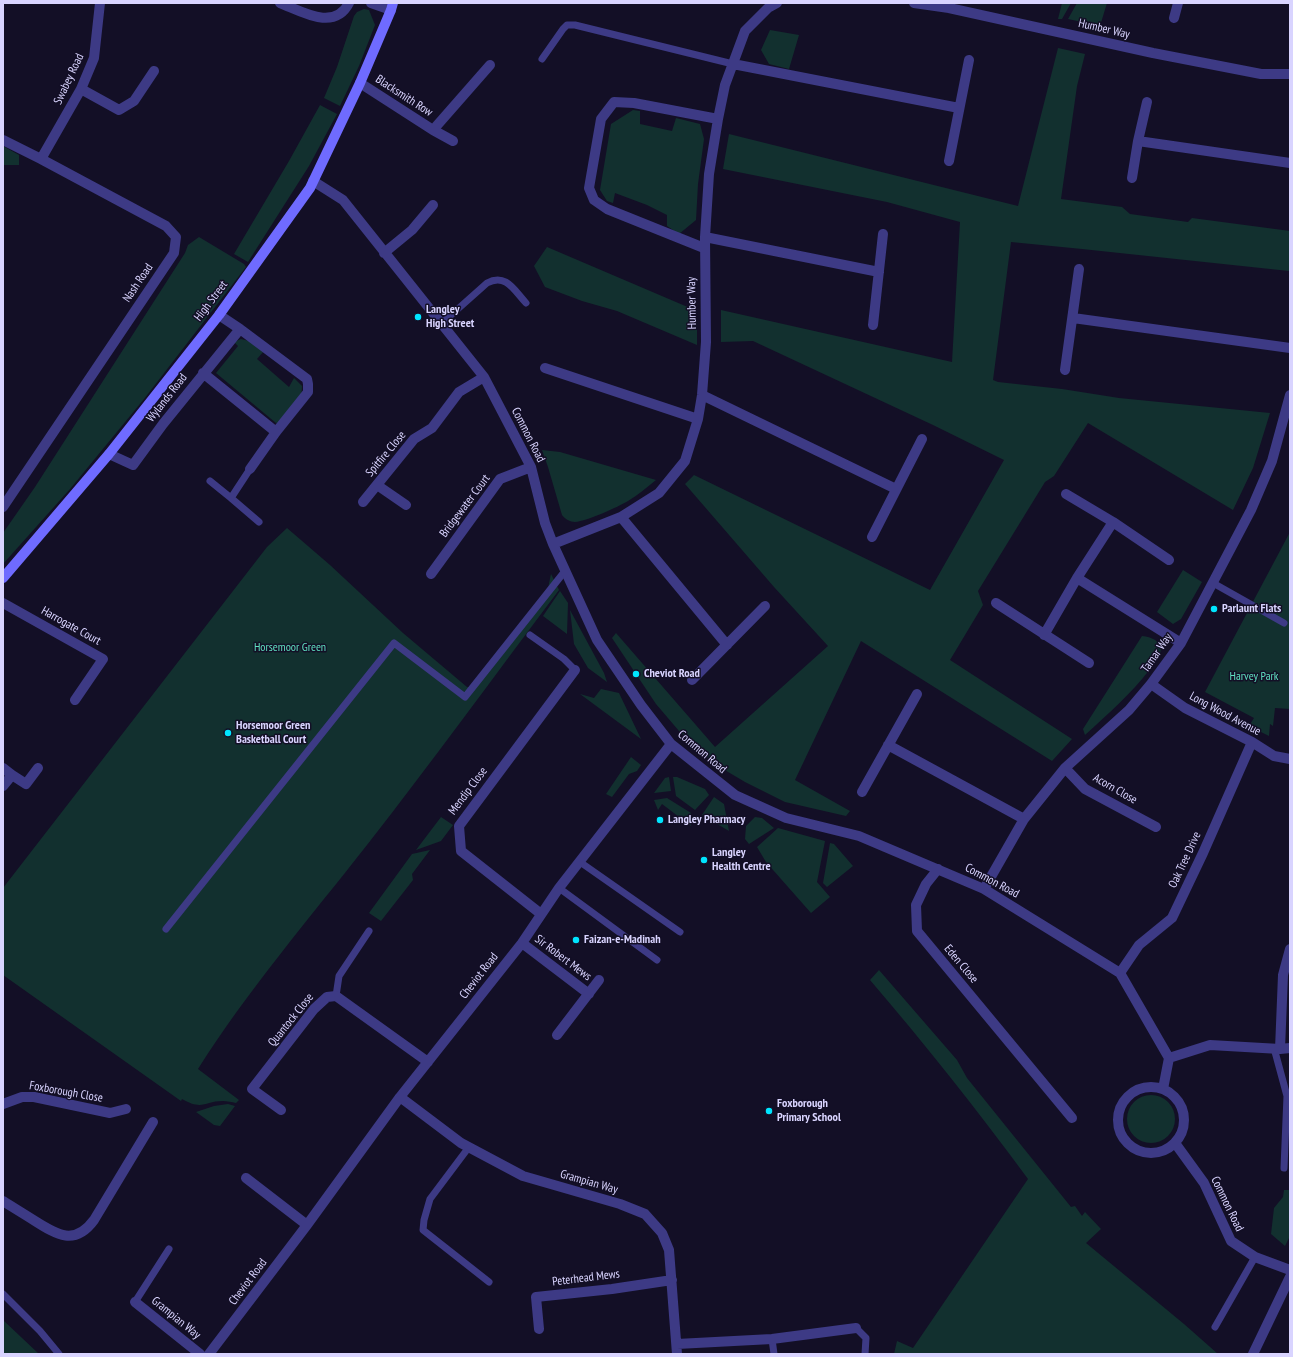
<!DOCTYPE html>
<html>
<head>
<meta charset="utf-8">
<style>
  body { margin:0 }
  #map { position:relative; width:1293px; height:1357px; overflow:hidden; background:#130f26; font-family:"PT Sans Narrow",sans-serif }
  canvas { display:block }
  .frame { position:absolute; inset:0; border:4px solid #d9d4ff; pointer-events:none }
</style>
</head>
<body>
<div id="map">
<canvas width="1293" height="1357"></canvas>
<div class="frame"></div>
</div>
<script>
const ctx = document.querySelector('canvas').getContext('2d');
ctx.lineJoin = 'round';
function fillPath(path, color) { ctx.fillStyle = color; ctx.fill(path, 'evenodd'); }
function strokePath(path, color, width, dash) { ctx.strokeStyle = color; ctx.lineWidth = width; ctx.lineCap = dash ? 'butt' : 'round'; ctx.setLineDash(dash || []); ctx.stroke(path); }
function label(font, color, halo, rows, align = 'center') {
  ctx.font = font + ' "PT Sans Narrow",sans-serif'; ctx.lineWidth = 3; ctx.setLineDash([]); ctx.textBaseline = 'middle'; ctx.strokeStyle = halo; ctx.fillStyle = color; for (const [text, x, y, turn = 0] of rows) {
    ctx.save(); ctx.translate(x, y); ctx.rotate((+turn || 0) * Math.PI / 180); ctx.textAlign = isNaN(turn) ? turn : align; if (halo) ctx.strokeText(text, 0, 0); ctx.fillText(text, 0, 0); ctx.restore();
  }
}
fillPath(new Path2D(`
  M1062,3H1071L1062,19H1058Z
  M1077,3H1107L1100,26L1068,19Z
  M364,9L369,10L375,25L359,66L340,106L324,98L337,67L354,16L357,12Z
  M770,30L799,35L789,69L769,64L761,50Z
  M1058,48L1085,54L1077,86L1061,199L1122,207L1130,214L1188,222L1192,218L1290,231L1289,271L1082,249L1011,242L993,380L998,382L1062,389L1119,398L1270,413L1253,468L1233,510L1088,423L1054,476L1045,482L978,591L983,605L950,660L1072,739L1052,761L861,641L795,780L850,811L846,816L785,802L745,782L713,763L679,731L656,704L612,638L616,633L715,747L828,646L774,587L685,484L694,475L930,590L1004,460L933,425L753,341L721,342V310L952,362L960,222L887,202L723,169L729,134L1018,206Z
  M320,105L337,114L309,166L248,262L234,254L289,161Z
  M633,110L640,111V124L672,131L676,118L700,124L704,139L698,184L696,220L679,234L667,226V215L647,205L615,193L613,203L607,201L600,190L611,124Z
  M3,146L19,155V165H3Z
  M199,237L244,264L246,267L144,399L70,489L3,564V533L35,487L185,253L188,245Z
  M547,247L697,311V345L617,311L582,301L545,287L534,266Z
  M241,339L249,341L264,351L257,359L289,387L294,378L302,386L301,402L285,422L276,423L216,373L238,346L234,342Z
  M542,450L560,452L656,480C647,487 638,495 628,501C618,507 587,521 575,522C570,522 565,519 562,515L548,467Z
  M287,528L330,565L403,633L467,687H474L547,593L551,574L559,590C495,675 432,762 367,845C309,919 248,990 198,1069L239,1100L236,1103C232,1102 227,1101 223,1101C204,1101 203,1111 182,1099L181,1101L3,975V888L267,547Z
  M1290,532V709L1275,708L1273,726L1270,724L1269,736L1249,726L1254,718L1205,692Z
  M1183,570L1202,582L1181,619L1173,624L1157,612Z
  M560,591L568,603L567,634L543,616Z
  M570,610L604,673L607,682L588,668L574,644Z
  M1142,636C1152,637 1164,642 1160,654C1159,659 1153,665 1150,669C1131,694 1108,714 1085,735L1083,729Z
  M601,689L619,693L641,739L580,694L594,698Z
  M631,757L641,765L637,771L629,774L612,797L606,794Z
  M669,777L671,791L654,793L665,778Z
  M673,777H677L705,789L709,795L695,810L676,796Z
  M714,797L724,804L729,831L702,815Z
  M667,798L691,813V826L662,804L658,810L654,800Z
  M441,817L453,825L441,841L416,850Z
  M755,817L762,818L774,828L749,844L745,839L746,826Z
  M778,828L825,841L817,882L830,897L811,913L766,862L757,847Z
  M830,843L834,844L853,866L827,887L823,883Z
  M430,850L412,874L413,880L381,921L369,913L412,854Z
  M879,970L957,1060L967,1078L1071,1207L1075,1206L1082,1216L1085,1212L1101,1229L1086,1243L1184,1324L1218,1354H894L897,1341L913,1348L1028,1179C978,1111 925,1044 870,980Z
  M1127 1119a24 24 0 1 1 48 0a24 24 0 1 1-48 0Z
  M228,1104L235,1106L220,1126L214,1125L196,1112L214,1106Z
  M1290,1186V1236L1285,1246L1271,1234L1274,1208L1283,1197L1284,1190H1289Z
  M3,1320L39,1354H3Z`), '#12302f');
strokePath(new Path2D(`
  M542,59L563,29L567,25H575L733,64
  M441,324L487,283C506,273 514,290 526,303
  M250,469L231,498L259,522
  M210,481L231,498
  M1213,583L1284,623
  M530,635L564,659L575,670
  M580,862L680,932
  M559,888L657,960
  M166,929L394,643L465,697L565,571
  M336,996L339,976L369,931
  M1274,1048L1287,1096L1284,1168
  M469,1147L430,1199L424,1220L423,1230L489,1282
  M3,1294L40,1331L59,1354
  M135,1302L169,1249
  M1215,1327L1255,1257
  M856,1328L866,1338L865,1354
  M772,1339L774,1354`), '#3d3a85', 7);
strokePath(new Path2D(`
  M280,3C301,11 334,32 349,3
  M371,3L391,10
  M914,3L949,8L1153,53L1261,74H1290
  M1174,18L1178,3
  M733,64L959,108
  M360,83L433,130L453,141
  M81,89L119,110L134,101L154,71
  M433,130L490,65
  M3,140L41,159L166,226L176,237L174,253L3,507
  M1138,141L1290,163
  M41,159L81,89L94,58L100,3
  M949,161L969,60
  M1132,178L1138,141L1147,102
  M313,181L343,200L484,377L531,467L545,523L553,544L597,640L641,705L671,744L735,795L786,818L859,836L984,889L1120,973L1169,1058L1163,1089
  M705,237L879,272
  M704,248L607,209L594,200L589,188L601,119L614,102L634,103L718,119
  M384,253L412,230L433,205
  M219,315L240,329L307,379L308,384V392L276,432L250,469
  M1073,318L1290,348
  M873,325L883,234
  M545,368L698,419
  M1065,370L1079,269
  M203,373L276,432
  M702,395L896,489
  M109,454L133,465L163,424L240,329
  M377,485L406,505
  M1066,494L1113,522L1169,560
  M363,502L414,439L432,428L459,392L484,377
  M621,517L727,645
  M872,537L922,439
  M553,544L621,517L659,493L685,461L698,419L702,395L706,342L705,237L709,174L718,119L725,85L745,31L768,8L777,3
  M431,574L500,479L531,467
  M1077,578L1181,643
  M3,603L103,659L75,700
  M996,603L1089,663
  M1044,635L1077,578L1113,522
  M692,680L765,606
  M1151,684L1185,708L1252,742L1274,756L1290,759
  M888,745L1024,819
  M3,768L12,775L3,786
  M1065,768L1085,789L1156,827
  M12,775L26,784L38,768
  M862,792L917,694
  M938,869L926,884L916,905L917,931L1072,1118
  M984,889L1024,819L1065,768L1129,710L1151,684L1181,643L1251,510L1272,461L1290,395
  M541,914L461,851L459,826L575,670
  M522,943L589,994
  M1120,973L1139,945L1172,918L1203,853L1252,742
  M557,1035L599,980
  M1280,1049L1283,975L1290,949
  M1169,1058L1210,1045L1280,1049L1290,1048
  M1118 1120a33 33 0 1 1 66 0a33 33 0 1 1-66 0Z
  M400,1097L461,1143L523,1176L620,1204L645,1214L662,1233L669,1250L677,1354
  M3,1104L22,1097H34L110,1113L126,1109
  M281,1110L252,1089L314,1009L327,997L336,996L428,1062
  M1175,1143L1204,1183L1231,1241L1255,1257L1290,1270
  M246,1178L307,1225
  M3,1201C14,1208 24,1214 35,1221C57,1235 75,1246 94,1220L153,1122
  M135,1302L200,1354
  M539,1329L536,1297L612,1289L672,1280
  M677,1344L772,1339L856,1328
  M209,1354L307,1225L400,1097L522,943L559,888L671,744
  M1253,1354L1290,1277`), '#3d3a85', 10);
strokePath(new Path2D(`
  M3,578L109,454L219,315L310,188L360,83L391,10L393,3`), '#6f6bff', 10);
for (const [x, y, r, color] of [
  [418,317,4,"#00e5ff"],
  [1214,609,4,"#00e5ff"],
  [636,674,4,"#00e5ff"],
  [228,733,4,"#00e5ff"],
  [660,820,4,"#00e5ff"],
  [704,860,4,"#00e5ff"],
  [576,940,4,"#00e5ff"],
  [769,1111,4,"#00e5ff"]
]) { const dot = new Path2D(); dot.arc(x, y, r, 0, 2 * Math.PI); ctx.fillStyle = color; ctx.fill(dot); strokePath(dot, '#130f26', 1.5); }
label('12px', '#d9d4ff', '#130f26', [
  ["Humber Way",1104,29,13],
  ["Swabey Road",69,79,-65],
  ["Blacksmith Row",404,96,33],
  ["Nash Road",138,283,-56],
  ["High Street",211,301,-53],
  ["Humber Way",692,303,-91],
  ["Wylands Road",167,398,-52],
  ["Common Road",528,435,63],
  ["Spitfire Close",386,454,-50],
  ["Bridgewater Court",465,506,-53],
  ["Harrogate Court",71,626,29],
  ["Tamar Way",1157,653,-55],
  ["Long Wood Avenue",1225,714,28],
  ["Common Road",702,752,40],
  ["Acorn Close",1115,789,30],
  ["Mendip Close",468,791,-53],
  ["Oak Tree Drive",1185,860,-65],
  ["Common Road",992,881,28],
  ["Sir Robert Mews",563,958,37],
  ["Eden Close",961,964,50],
  ["Cheviot Road",479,976,-52],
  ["Quantock Close",291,1020,-51],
  ["Foxborough Close",66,1092,10],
  ["Grampian Way",589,1182,16],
  ["Common Road",1227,1204,64],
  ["Peterhead Mews",586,1278,-7],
  ["Cheviot Road",248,1282,-53],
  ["Grampian Way",176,1318,39]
]);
label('bold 12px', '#d9d4ff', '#130f26', [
  ["Langley",426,310],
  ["High Street",426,324],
  ["Parlaunt Flats",1222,609],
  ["Cheviot Road",644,674],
  ["Horsemoor Green",236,726],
  ["Basketball Court",236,740],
  ["Langley Pharmacy",668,820],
  ["Langley",712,853],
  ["Health Centre",712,867],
  ["Faizan-e-Madinah",584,940],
  ["Foxborough",777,1104],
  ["Primary School",777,1118]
], 'left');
label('12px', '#5fe0c0', '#130f26', [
  ["Horsemoor Green",290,648],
  ["Harvey Park",1254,677]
]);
</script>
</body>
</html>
